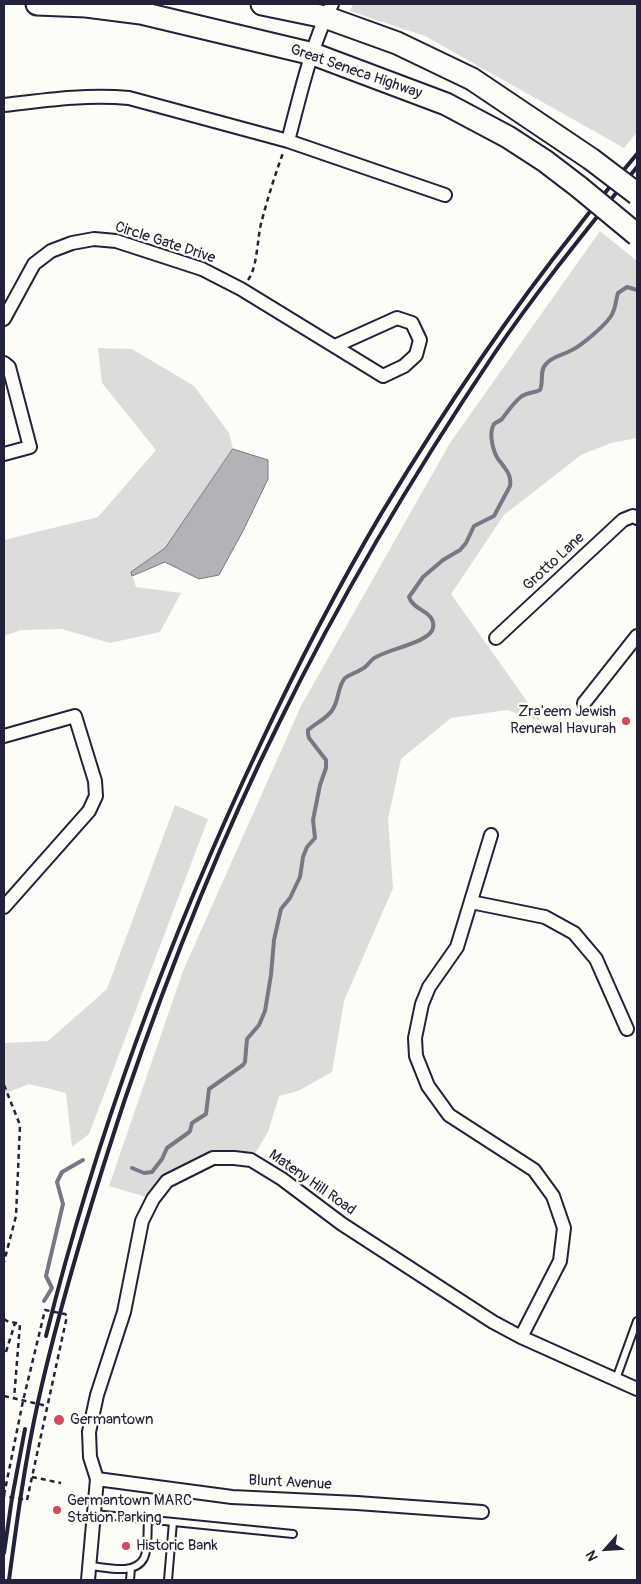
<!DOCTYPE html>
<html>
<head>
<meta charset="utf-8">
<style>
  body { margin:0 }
  #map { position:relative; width:641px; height:1584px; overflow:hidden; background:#fdfcf7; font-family:Pangolin,sans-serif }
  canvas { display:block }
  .frame { position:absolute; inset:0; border:5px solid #22223b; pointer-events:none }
  .north { position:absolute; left:581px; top:1524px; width:50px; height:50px; -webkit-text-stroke:4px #fdfcf7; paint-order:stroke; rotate:244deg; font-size:14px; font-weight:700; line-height:20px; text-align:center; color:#22223b }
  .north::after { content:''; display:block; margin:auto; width:18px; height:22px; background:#22223b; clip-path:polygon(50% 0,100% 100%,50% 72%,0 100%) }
</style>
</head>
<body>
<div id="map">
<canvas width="641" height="1584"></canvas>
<div class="frame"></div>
<div class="north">N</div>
</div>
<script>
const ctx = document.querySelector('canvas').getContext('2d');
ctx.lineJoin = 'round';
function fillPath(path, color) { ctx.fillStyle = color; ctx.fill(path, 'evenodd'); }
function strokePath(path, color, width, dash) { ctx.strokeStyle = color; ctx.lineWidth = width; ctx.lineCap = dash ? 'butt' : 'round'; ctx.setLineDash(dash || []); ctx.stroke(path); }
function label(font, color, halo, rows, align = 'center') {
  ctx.font = font + ' Pangolin,sans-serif'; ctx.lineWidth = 4.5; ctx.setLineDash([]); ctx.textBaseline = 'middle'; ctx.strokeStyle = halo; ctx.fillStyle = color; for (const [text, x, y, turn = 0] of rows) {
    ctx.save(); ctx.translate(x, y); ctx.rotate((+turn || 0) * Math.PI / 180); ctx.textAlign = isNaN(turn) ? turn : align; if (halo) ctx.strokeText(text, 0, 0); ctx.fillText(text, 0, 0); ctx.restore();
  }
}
fillPath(new Path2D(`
  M353,4H637V132L624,148L425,36L350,11Z
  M600,231L637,261V438L611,443L581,455L504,515L451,594L541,721L507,710L451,718L401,759L388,819L393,888L344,1001L332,1072L298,1091L279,1096L268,1132L251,1160L234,1158L182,1173L153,1199L109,1186L183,971L301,706L450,443Z
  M98,348L132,349L194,386L229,433L233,449L165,548L131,572L136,587L181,593L160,632L110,643L62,629L21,630L4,636V540L98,517L156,450L102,383Z
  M175,805L208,819L89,1134L72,1147L66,1093L29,1084L4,1094V1043L48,1041L107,989Z`), '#dddcdb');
const water = new Path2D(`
  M233,449L268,460V479L243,531L219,575L199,579L165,562L132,576L131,572L165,548Z`);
fillPath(water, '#b2b2b7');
strokePath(water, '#787885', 1);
strokePath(new Path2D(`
  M132,1168L144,1173L152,1172L162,1159L167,1148L188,1133L190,1131L192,1123L206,1114L209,1089L243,1065L245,1062L247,1039L259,1025L265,1011L271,975L274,940L281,909L290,898L300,877L303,857L307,847L315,838L313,820L320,785L326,768V760L309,738L308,734V730C316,723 330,717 334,707C339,698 338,686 345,678C350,674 356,673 362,669C367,667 369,662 373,659C386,649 430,643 433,628C436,611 413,611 409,597L423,577L443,560L460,550L466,543L474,526L494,516L510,486C512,475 505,468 498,459C493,451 489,435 493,426C494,422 499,422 502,419C508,411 514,402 522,396C528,392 534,393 540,390C544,381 539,371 546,364C551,357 562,355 570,351C580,347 610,322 613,312C616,306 616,299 618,293L627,287L637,290
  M44,1301L52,1288L46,1276L63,1204L57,1182L62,1172L83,1160`), '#787885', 4);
const lane = new Path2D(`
  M616,1379L637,1321
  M94,1514L293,1534
  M90,1566C105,1567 135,1576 144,1558C149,1547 147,1531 148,1519
  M130,1580L131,1568
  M168,1580L173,1522`);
const street = new Path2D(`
  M332,4C311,45 300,96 288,141L445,195
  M4,105C46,100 87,94 129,98L288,141
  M4,319L34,264L51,251L72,243L94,239L116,241L202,269L241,289L383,376L404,366L416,355L420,340L412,323L397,318L335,346
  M4,363L9,367L30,447L4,454
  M496,638L623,520L633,516L637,518
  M584,703L637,636
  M4,736L75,716L95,781L96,796L89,811L4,907
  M491,835L457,947L429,987L422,1004L415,1038L416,1056L428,1086L449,1115L534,1170L553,1196L564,1228L560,1261L521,1337
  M471,902L545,917L574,933L596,959L627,1029
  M97,1479L232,1497L357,1503L482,1512
  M88,1580L97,1479L90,1457L89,1432L97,1395L124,1312L142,1221L153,1199L167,1181L213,1158H234L251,1160L282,1179L342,1224L493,1322L521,1337L637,1389`);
const primary = new Path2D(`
  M37,4L86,6L141,13L313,54L446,104L508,137L545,161L579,187
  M262,4L325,17L397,43L472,79L591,159`);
strokePath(lane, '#22223b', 10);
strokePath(street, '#22223b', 16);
strokePath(primary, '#22223b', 25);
strokePath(new Path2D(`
  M248,280C258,267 257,236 262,220C268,197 275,175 283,153
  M4,1085L20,1125L16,1216L4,1262
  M4,1319L7,1321L20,1324L14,1399
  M6,1352L15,1323
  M4,1396L47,1406
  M32,1477L61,1483
  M4,1495L23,1401L45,1310L65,1314L67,1316L27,1500L4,1496`), '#22223b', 2.5, [5, 4]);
strokePath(lane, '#fdfcf7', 6);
strokePath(street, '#fdfcf7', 12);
strokePath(primary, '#fdfcf7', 21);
strokePath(new Path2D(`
  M46,1336C97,1132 170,935 260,745C297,666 337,589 381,514C441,415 506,317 578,227C597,202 617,178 637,154
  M4,1553L12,1498L25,1429
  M9,1580C17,1520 25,1461 38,1402C61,1299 92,1199 125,1099C169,970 219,843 280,721C342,594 415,472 494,354C538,289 588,228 637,167`), '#22223b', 4);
const primaryBridge = new Path2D(`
  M591,159L637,194
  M579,187L637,235`);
strokePath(primaryBridge, '#22223b', 25, []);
strokePath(primaryBridge, '#fdfcf7', 21);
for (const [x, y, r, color] of [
  [626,721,5,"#d1495b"],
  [59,1420,6,"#d1495b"],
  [57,1510,5,"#d1495b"],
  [126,1546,5,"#d1495b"]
]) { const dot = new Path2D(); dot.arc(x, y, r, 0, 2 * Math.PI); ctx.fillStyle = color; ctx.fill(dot); strokePath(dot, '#fdfcf7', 2); }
label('15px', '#22223b', '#fdfcf7', [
  ["Great Seneca Highway",356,72,19],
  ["Circle Gate Drive",165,243,18],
  ["Grotto Lane",554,562,-43],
  ["Mateny Hill Road",312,1183,35],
  ["Blunt Avenue",290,1483,3]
]);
label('15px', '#22223b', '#fdfcf7', [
  ["Zra'eem Jewish",616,712,"right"],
  ["Renewal Havurah",616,729,"right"],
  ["Germantown",70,1420],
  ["Germantown MARC",67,1501],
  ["Station Parking",67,1518],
  ["Historic Bank",136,1546]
], 'left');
</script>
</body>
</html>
